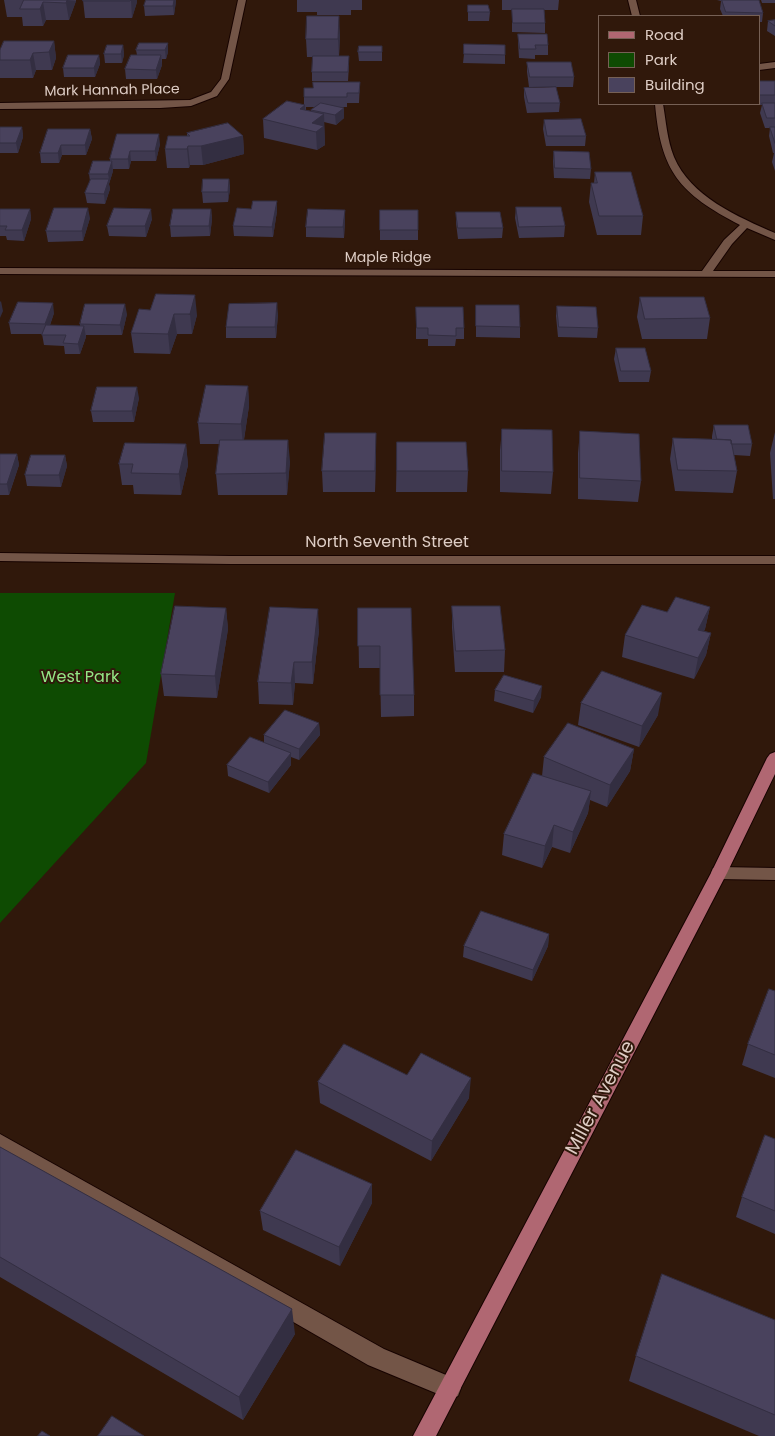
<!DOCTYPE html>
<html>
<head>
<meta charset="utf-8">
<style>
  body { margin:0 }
  #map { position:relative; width:775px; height:1436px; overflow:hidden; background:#30180b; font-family:Poppins,sans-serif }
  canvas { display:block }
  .legend { position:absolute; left:598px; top:15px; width:162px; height:90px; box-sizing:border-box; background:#30180b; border:1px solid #766055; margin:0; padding:6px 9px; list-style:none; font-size:15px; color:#decdc5 }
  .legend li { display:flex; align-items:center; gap:10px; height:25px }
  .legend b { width:25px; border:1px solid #766055 }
</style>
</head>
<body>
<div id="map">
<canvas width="775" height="1436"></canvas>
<ul class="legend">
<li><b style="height:6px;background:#b06772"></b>Road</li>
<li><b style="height:14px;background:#0e4b02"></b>Park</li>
<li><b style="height:14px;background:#49425d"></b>Building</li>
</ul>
</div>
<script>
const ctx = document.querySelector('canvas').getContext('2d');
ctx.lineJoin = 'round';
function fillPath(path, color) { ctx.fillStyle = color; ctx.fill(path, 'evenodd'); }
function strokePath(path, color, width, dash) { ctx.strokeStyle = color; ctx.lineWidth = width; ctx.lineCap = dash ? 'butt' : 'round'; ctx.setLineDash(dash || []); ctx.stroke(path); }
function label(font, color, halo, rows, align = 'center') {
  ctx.font = font + ' Poppins,sans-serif'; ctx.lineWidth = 4; ctx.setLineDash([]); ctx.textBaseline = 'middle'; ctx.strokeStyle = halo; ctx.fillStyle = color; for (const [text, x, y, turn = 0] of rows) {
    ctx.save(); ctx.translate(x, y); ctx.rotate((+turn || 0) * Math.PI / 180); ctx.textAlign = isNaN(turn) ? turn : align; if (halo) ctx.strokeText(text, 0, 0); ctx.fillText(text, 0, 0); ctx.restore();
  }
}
fillPath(new Path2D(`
  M0,593H175L146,763L0,923Z`), '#0e4b02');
const minor = new Path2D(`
  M238,0H246L229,79L217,96L191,106L160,108L0,109V103L190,100L211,92L221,79Z
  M628,0H636L640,16H632Z
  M775,62V68L759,70V64Z
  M655,104H663C666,121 667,140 674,157C690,196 738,217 775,233V240L747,228L732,244L713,271H775V277L0,274V268L702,271L724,240L740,225C679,193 661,172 655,104Z
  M0,553L230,556H775V564H230L0,561Z
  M719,867L775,868V880L719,879L713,878L711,873L713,868Z
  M0,1134L384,1349L458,1380L461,1388L458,1396L450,1399L368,1365L0,1153Z`);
const major = new Path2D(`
  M775,752V774L727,873L436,1436H413L711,873L767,758L770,754Z`);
strokePath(minor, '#170300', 2);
strokePath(major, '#170300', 2);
fillPath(minor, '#735547');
fillPath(major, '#b06772');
fillPath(new Path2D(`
  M4,0H76V1L69,20H46L43,26H23L22,17H7Z
  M83,0H137V2L132,18H85Z
  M146,0H176L174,15L145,16L144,6Z
  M297,0H362V10H351V15H317V12H297Z
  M502,0H559L558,10H544L545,23V33L512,32V10H502Z
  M717,0H746L763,13L762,22H759V16H723L720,9L721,1Z
  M761,0H775V3H762Z
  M468,5L490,12L489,21H468Z
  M775,20V36L767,31L768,21Z
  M340,34L339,56L349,65L348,81H312V72L313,57H307L306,39Z
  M518,34L548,45V55H535V59L519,58L518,43Z
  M54,41L56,58L52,70H36L33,78H0V50Z
  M168,43V52L166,59H162V65L157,79H126L125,69L137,55L136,50Z
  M123,45L124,55L122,63H105L104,54Z
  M382,46V61H359L358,52Z
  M464,54L505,55V64L463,63Z
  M99,55L100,64L95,77H64L63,68Z
  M527,62L574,77L573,87H529L527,72Z
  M759,81H775V171L772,162L774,153H773L769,136L770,128H765L760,113L762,105H750L749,104H759Z
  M360,82L359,103H347V107H339L344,108V118L336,125L324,122L325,145L317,150L264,138L263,119L304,105V97L313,88ZM306,107H315L311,110V111L306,110Z
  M524,88L560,103L559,112L527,113L524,97Z
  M544,120L586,136L585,146H546L543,129Z
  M0,127H22L23,137L18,153H0Z
  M90,129L92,139L86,155H62L59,163H41L40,153Z
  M187,133L243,136L244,154L203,165H190L189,168H167L165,149L187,136Z
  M117,134L160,144L156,161H131L129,169H113V171L109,184L110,189L105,204L87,203L85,193L90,181L89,174L110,161V159Z
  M554,151L591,169L590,179L554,178L553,161Z
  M595,172L643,216L641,235H597L589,202L591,183H594Z
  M229,179L230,189L228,202L203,203L202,192Z
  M516,207L565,226L564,237L519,238L515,218Z
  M0,209H30L31,219L24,241L7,240L6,236H0Z
  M211,209L212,219L210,236L171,237L170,226Z
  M380,210H418V240H380Z
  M277,211L273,237L234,236L233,226Z
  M456,212L503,228L502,238L458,239L456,223Z
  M90,218L83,241L48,242L46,231Z
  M152,219L146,237L109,236L107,226Z
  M345,220L344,238L306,237V227Z
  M640,297L710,318L707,339H642L637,317Z
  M476,305L520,327V338L476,337Z
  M557,306L598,328L597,338L558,337L556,316Z
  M416,307L464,328V339H456L455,346H428V339H416Z
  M150,310L197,315L192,334H177L170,354L134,353L131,333Z
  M54,313L50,325L80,326V324L127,314L122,335H86V337L80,354H65L64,346L44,345L42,334H11L9,323Z
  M278,314L276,338H226V327Z
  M616,348L651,371L649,382H619L614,359Z
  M248,386L249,406L244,440L290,461L287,495H218L216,474L220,444H200L198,423Z
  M139,398L134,422H93L91,411Z
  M714,425L752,444L750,456L734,455L737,471L733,493L675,491L670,459L673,438L712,439V436Z
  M502,429L553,472L551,494L500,492V450Z
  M580,431L641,481L638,502L578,499V453Z
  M775,432V499H773L770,453Z
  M397,442L468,471L467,492H396Z
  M186,444L188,465L181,495L134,494L133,485H122L119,464Z
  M0,454H17L19,465L9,495H0Z
  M376,454L375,492H323L322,471Z
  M65,455L67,466L61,487L27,486L25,475Z
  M452,606L505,650L504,672H455L452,628Z
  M710,607L705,629L704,631L711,633L706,655L694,679L622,657L625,635L667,612Z
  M226,608L228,629L217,698L164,696L161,674Z
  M358,608L414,695V716L381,717L380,668H359Z
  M319,630L313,684L295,683L293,705L259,704L258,682Z
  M495,690L541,697L533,713L494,701Z
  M581,703L658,715L639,747L578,725Z
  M319,723L320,735L299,760L291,757V765L269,793L228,776L227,765L264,743V735Z
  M634,749L630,771L607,807L590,800L588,813L570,853L552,847L542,868L502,855L504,834L542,776L544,757Z
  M549,934L548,946L532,981L463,957L464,946Z
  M775,991V1078L742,1065L748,1044Z
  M407,1075L469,1098L431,1161L320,1103L318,1082Z
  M775,1139V1234L736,1217L742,1197Z
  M0,1147L295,1334L243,1420L0,1277Z
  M372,1184V1203L340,1266L263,1230L260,1211Z
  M775,1320V1436H759L629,1381L636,1356Z`), '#3f3950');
fillPath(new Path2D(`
  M67,0L76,1L69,20L66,3Z
  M131,0H137V2L132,18Z
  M174,0H176V2L174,15L173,6Z
  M43,2L46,20L43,26L40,9Z
  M339,16L340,34L339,57L338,39Z
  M54,41L56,58L52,70L49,52Z
  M168,43V52L166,59L165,50Z
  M123,45L124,55L122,63L121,54Z
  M33,53L36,70L33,78L30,60Z
  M99,55L100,64L95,77L94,68Z
  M161,55L162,65L157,79L156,70Z
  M305,105L306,124L300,109Z
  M344,108V118L336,125L335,115Z
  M324,114L325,145L317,150L316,132L312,123Z
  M22,127L23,137L18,153L16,143Z
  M90,129L92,139L86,155L85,145Z
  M159,134L160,144L156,161L155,151Z
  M243,136L244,154L203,165L201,146Z
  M61,145L62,155L59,163L58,153Z
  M188,146L190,165L189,168L187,149Z
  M130,151L131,161L129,169L128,159Z
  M112,161L113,171L109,184L110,189L105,204L104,194L109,179L108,174Z
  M229,179L230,189L228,202V192Z
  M277,201V211L273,237L272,227Z
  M88,208L90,218L83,241L82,231Z
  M30,209L31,219L24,241L22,230Z
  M151,209L152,219L146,237L145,226Z
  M211,209L212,219L210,236L209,226Z
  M345,210V220L344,238L343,227Z
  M195,295L197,315L192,334L190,314Z
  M1,301L3,311L0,318V302Z
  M53,303L54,313L47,334L45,324Z
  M277,303L278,314L276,338L275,327Z
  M125,304L127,314L122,335L120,325Z
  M174,314L177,334L170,354L168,334Z
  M84,326L86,337L80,354L78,344Z
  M248,386L249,406L243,445L241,424Z
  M137,387L139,398L134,422L132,411Z
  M376,433V454L375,492V471Z
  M288,440L290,461L287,495L286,473Z
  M186,444L188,465L181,495L179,474Z
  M17,454L19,465L9,495L7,484Z
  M65,455L67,466L61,487L59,475Z
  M710,607L705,629L694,651L698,630Z
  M226,608L228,629L217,698L215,676Z
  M318,609L319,630L313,684L312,662Z
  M711,633L706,655L694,679L698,658Z
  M294,662L295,683L293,705L291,683Z
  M542,686L541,697L533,713L534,701Z
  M662,693L658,715L639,747L642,726Z
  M319,723L320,735L299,760V749Z
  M634,749L630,771L607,807L610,785Z
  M291,753V765L269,793L268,782Z
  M591,791L588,813L570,853L573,832Z
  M554,825L552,847L542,868L545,846Z
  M549,934L548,946L532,981L533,970Z
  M471,1078L469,1098L431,1161L432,1141Z
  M372,1184V1203L340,1266L339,1247Z
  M292,1309L295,1334L243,1420L239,1397Z`), '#332e41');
const building = new Path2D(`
  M24,0H67L66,3L43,2L40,9H20Z
  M83,0H131L130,1H83Z
  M146,0H174L173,6H144Z
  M722,0H759L763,13L726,12Z
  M468,5H488L490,12H468Z
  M512,9H544L545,23H513Z
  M307,16H339L338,39H306Z
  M775,20V26L768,21Z
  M518,34H547L548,45H535L536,49H520Z
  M4,41H54L49,52L33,53L30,60H0V50Z
  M139,43H168L165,50H136Z
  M464,44L505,45V55L464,54Z
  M107,45H123L121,54H104Z
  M359,46H382V52H358Z
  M68,55H99L94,68H63Z
  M131,55H161L156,70L125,69Z
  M313,56H349L348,72H312Z
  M527,62H571L574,77H530Z
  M759,81H775V95H759Z
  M313,82H360L359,93H347V97H304V88H313Z
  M556,87L560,103H528L524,88Z
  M287,101L305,105L300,109L324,114L312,123L324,126L316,132L263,119Z
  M321,103L344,108L335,115L311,110Z
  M762,103H775V118H767Z
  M581,119L586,136H547L544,120Z
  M228,123L243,136L201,146H188L187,149H165L168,136H190L187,133Z
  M0,127H22L16,143H0Z
  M770,127H775V143Z
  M48,129H90L85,145H61L58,153H40Z
  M117,134H159L155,151H130L128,159H110Z
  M554,151L589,152L591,169L555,168Z
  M93,161H112L108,174H89Z
  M595,172H631L643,216H599L591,183H597Z
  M91,179H109L104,194L85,193Z
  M203,179H229L228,192H202Z
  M253,201H277L272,227L233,226L237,208L251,209Z
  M516,207H561L565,226L519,227Z
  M54,208H88L82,231H46Z
  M114,208L151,209L145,226H107Z
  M0,209H30L22,230H5L7,226H0Z
  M173,209H211L209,226H170Z
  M308,209L345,210L343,227H306Z
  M380,210H418V230H380Z
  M456,212H500L503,228H458Z
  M156,294L195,295L190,314H174L168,334L131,333L139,309L150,310Z
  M640,297H704L710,318L645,319Z
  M18,302L53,303L45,324L9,323Z
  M277,303L275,327H226L229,304Z
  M85,304H125L120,325L80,324Z
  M476,305H519L520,327L476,326Z
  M557,306L596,307L598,328L559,327Z
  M416,307H463L464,328H456V336L428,335V328H417Z
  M46,325L84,326L78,344L63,343L66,335H42Z
  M616,348H645L651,371H621Z
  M206,385L248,386L241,424L198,423Z
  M97,387H137L132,411H91Z
  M714,425H748L752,444H731V440L717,439Z
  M502,429L552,430L553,472L502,471Z
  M580,431L639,434L641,481L580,478Z
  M325,433H376L375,471H322Z
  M673,438L731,440L737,471L678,470Z
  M220,440H288L286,473L216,474Z
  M397,442H466L468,471H397Z
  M125,443L186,444L179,474L131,473L133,464H119Z
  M0,454H17L7,484H0Z
  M31,455H65L59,475H25Z
  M676,597L710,607L698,630L711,633L698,658L625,635L642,605L667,612Z
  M175,606L226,608L215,676L161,674Z
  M452,606H500L505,650L456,651Z
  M270,607L318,609L312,662H294L291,683L258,682Z
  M358,608H411L414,695H380V646H358Z
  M602,671L662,693L642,726L581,703Z
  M504,675L542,686L534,701L495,690Z
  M285,710L319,723L299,749L264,735Z
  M568,723L634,749L610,785L544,757Z
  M250,737L291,753L268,782L227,765Z
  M533,773L591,791L573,832L554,825L545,846L504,834Z
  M481,911L549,934L533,970L464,946Z
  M769,989L775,991V1055L748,1044Z
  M344,1044L407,1075L421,1053L471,1078L432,1141L318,1082Z
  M765,1135L775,1139V1211L742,1197Z
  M0,1147L292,1309L239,1397L0,1257Z
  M296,1150L372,1184L339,1247L260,1211Z
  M662,1274L775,1320V1415L636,1356Z
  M112,1416L144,1436H98Z
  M42,1431L50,1436H38Z`);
fillPath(building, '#49425d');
strokePath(building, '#332e41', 1);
label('14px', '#decdc5', '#30180b', [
  ["Mark Hannah Place",112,91,-1],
  ["Maple Ridge",388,258]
]);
label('16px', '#decdc5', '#30180b', [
  ["North Seventh Street",387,543]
]);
label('16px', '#94e886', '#30180b', [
  ["West Park",80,678]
]);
label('19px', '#decdc5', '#30180b', [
  ["Miller Avenue",601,1098,-62]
]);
</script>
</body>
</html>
